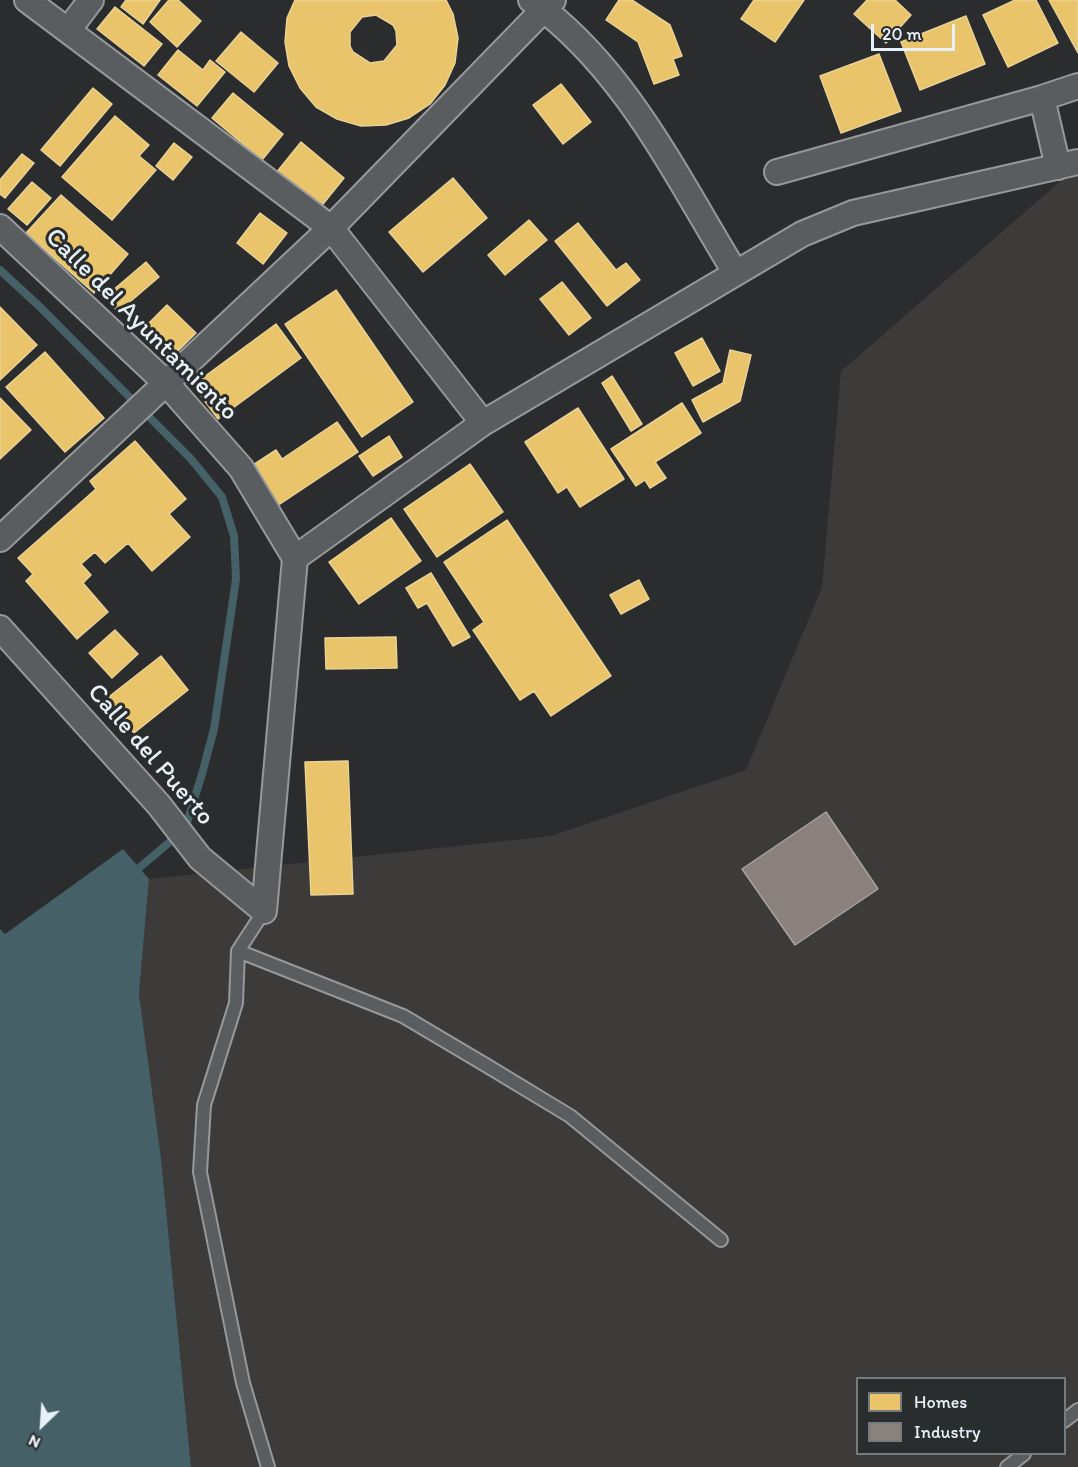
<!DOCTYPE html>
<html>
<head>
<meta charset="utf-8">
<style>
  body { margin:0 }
  #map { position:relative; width:1078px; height:1467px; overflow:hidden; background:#2b2c2d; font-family:Itim,sans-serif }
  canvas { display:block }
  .legend { position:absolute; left:856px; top:1377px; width:210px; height:78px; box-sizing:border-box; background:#2a2d2e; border:2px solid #767b7f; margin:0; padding:8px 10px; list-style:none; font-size:18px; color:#e8f1f8 }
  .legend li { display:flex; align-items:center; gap:12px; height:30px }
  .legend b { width:30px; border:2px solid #767b7f }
  .north { position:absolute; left:12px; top:1395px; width:60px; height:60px; -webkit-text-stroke:4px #2a2d2e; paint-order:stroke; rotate:205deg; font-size:16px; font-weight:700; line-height:24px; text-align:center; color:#e8f1f8 }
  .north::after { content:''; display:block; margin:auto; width:21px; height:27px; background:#e8f1f8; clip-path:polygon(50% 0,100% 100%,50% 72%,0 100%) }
  .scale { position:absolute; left:871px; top:24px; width:84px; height:27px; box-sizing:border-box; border:3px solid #e8f1f8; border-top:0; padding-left:8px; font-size:18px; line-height:21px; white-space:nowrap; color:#e8f1f8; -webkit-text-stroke:4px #2a2d2e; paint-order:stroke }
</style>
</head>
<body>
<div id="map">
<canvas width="1078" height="1467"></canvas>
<ul class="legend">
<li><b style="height:16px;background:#e9c46a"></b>Homes</li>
<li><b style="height:16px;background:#8a817c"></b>Industry</li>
</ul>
<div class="north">N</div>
<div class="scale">20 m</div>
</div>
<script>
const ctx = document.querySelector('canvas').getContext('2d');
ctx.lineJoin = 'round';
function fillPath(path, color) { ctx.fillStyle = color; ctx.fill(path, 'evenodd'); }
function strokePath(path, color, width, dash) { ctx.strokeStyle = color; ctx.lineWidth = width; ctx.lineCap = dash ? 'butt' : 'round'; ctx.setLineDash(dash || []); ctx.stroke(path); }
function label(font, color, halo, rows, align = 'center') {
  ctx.font = font + ' Itim,sans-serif'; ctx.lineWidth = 6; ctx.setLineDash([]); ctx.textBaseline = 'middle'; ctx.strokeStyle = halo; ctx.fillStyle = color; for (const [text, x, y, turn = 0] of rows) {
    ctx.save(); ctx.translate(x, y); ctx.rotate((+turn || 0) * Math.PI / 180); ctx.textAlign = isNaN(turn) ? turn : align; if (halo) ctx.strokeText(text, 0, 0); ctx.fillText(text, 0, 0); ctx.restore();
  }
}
fillPath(new Path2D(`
  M1078,166V1467H191L161,1158L139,994L149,879L551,836L746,770L822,587L841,371ZM858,1378H1064V1454H858Z`), '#3d3b39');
fillPath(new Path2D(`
  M123,849L149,879L139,994L161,1158L191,1467H0V929L5,934Z`), '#456066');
const homes = new Path2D(`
  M126,0H160L143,24L121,7Z
  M169,0H178L201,21L177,47L150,22Z
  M295,0H446L453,14L458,38L455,63L445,85L430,104L409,118L386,125L361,126L337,119L316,107L300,88L289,66L285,42L287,18ZM376,15L393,25L396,31L397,45L384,61L370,63L353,52L350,46V32L362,17Z
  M619,0H632L670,25L682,56L673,59L679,75L654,84L638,42L606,20Z
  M754,0H804L775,42L741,19Z
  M867,0H895L911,15L886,43L854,14Z
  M1015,0H1036L1058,43L1008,67L983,15Z
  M1049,0H1078V53Z
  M115,7L162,44L144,66L97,29Z
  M966,16L985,64L920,90L901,42Z
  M241,32L278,63L254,92L216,61Z
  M178,50L203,70L210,60L225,72L197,106L158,75Z
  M879,54L901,111L841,133L820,76Z
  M561,84L591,122L563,144L533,105Z
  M93,88L112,104L60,166L41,150Z
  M233,93L283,134L262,160L212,118Z
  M115,116L149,145L139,156L156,170L112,220L62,177Z
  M301,142L344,178L319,209L276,173Z
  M174,143L192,157L173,180L156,166Z
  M22,154L34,163L5,198L0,194V180Z
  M453,178L487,218L423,272L389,232Z
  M32,182L51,198L27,225L8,209Z
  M61,195L128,254L94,293L26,233Z
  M260,213L287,233L263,264L237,243Z
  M529,220L547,240L505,275L488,255Z
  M578,223L616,270L626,263L640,280L607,306L555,241Z
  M146,262L159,277L118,312L105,297Z
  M562,282L591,318L569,335L540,299Z
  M336,290L413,402L362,437L285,324Z
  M167,305L196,333L169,360L140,332Z
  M0,307L37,345L0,380Z
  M276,324L301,358L218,419L193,385Z
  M702,338L720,371L693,386L675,353Z
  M730,350L751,355L740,401L703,422L692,400L723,383Z
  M45,352L104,418L65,452L6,387Z
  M612,376L642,424L631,431L602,383Z
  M0,398L31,430L0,459Z
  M682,403L701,433L655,462L666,478L650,488L645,480L636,486L611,449Z
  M578,408L624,479L580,507L567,487L558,493L525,442Z
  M337,422L358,452L277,506L250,467L276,450L282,459Z
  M389,436L402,457L373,476L359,456Z
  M135,441L186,499L169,514L190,537L152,571L128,543L105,563L95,552L81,564L91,575L83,583L108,612L77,639L26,581L33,574L18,558L96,489L90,481Z
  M470,464L503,512L437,557L404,509Z
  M391,518L421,561L359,604L329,562Z
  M507,520L611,676L551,716L534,691L520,700L473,630L484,622L444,562Z
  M431,573L470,637L453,646L427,603L418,608L406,588Z
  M639,580L649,599L621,614L610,595Z
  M115,630L138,654L112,678L89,653Z
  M396,637L397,668L326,669L325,638Z
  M161,656L188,690L134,733L106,699Z
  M348,761L353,894L311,895L305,762Z`);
fillPath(homes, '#e9c46a');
strokePath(homes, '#e9d295', 1.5);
const industry = new Path2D(`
  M826,812L878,889L795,945L742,869Z`);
fillPath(industry, '#8a817c');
strokePath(industry, '#a6a3a1', 1.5);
strokePath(new Path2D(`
  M0,270L39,306L191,459L222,497L234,536L236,579L214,729L202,774L185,829L139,868`), '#456066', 8);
const service = new Path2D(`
  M264,911L238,951L236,1003L204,1105L200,1172L243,1383L268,1467
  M238,951L403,1016L484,1064L570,1116L721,1240
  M1064,1421L1078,1410
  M1007,1467L1024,1454`);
const minor = new Path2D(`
  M531,0C625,67 676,176 735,272
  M69,29L91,0
  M1058,167L1042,98L1078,86
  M777,172L1042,98
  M0,227L167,384L241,468L295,558
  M483,423L331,228L553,0
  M0,539L331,228L27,0
  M295,558L483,423L802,234L853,213L1078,162
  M0,628L159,805L200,858L264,911
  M264,911L295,558`);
strokePath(service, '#96989a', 16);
strokePath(minor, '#96989a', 28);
strokePath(service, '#5a5d60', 12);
strokePath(minor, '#5a5d60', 24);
label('26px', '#e8f1f8', '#2a2d2e', [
  ["Calle del Ayuntamiento",141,325,45],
  ["Calle del Puerto",150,755,49]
]);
</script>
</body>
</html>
